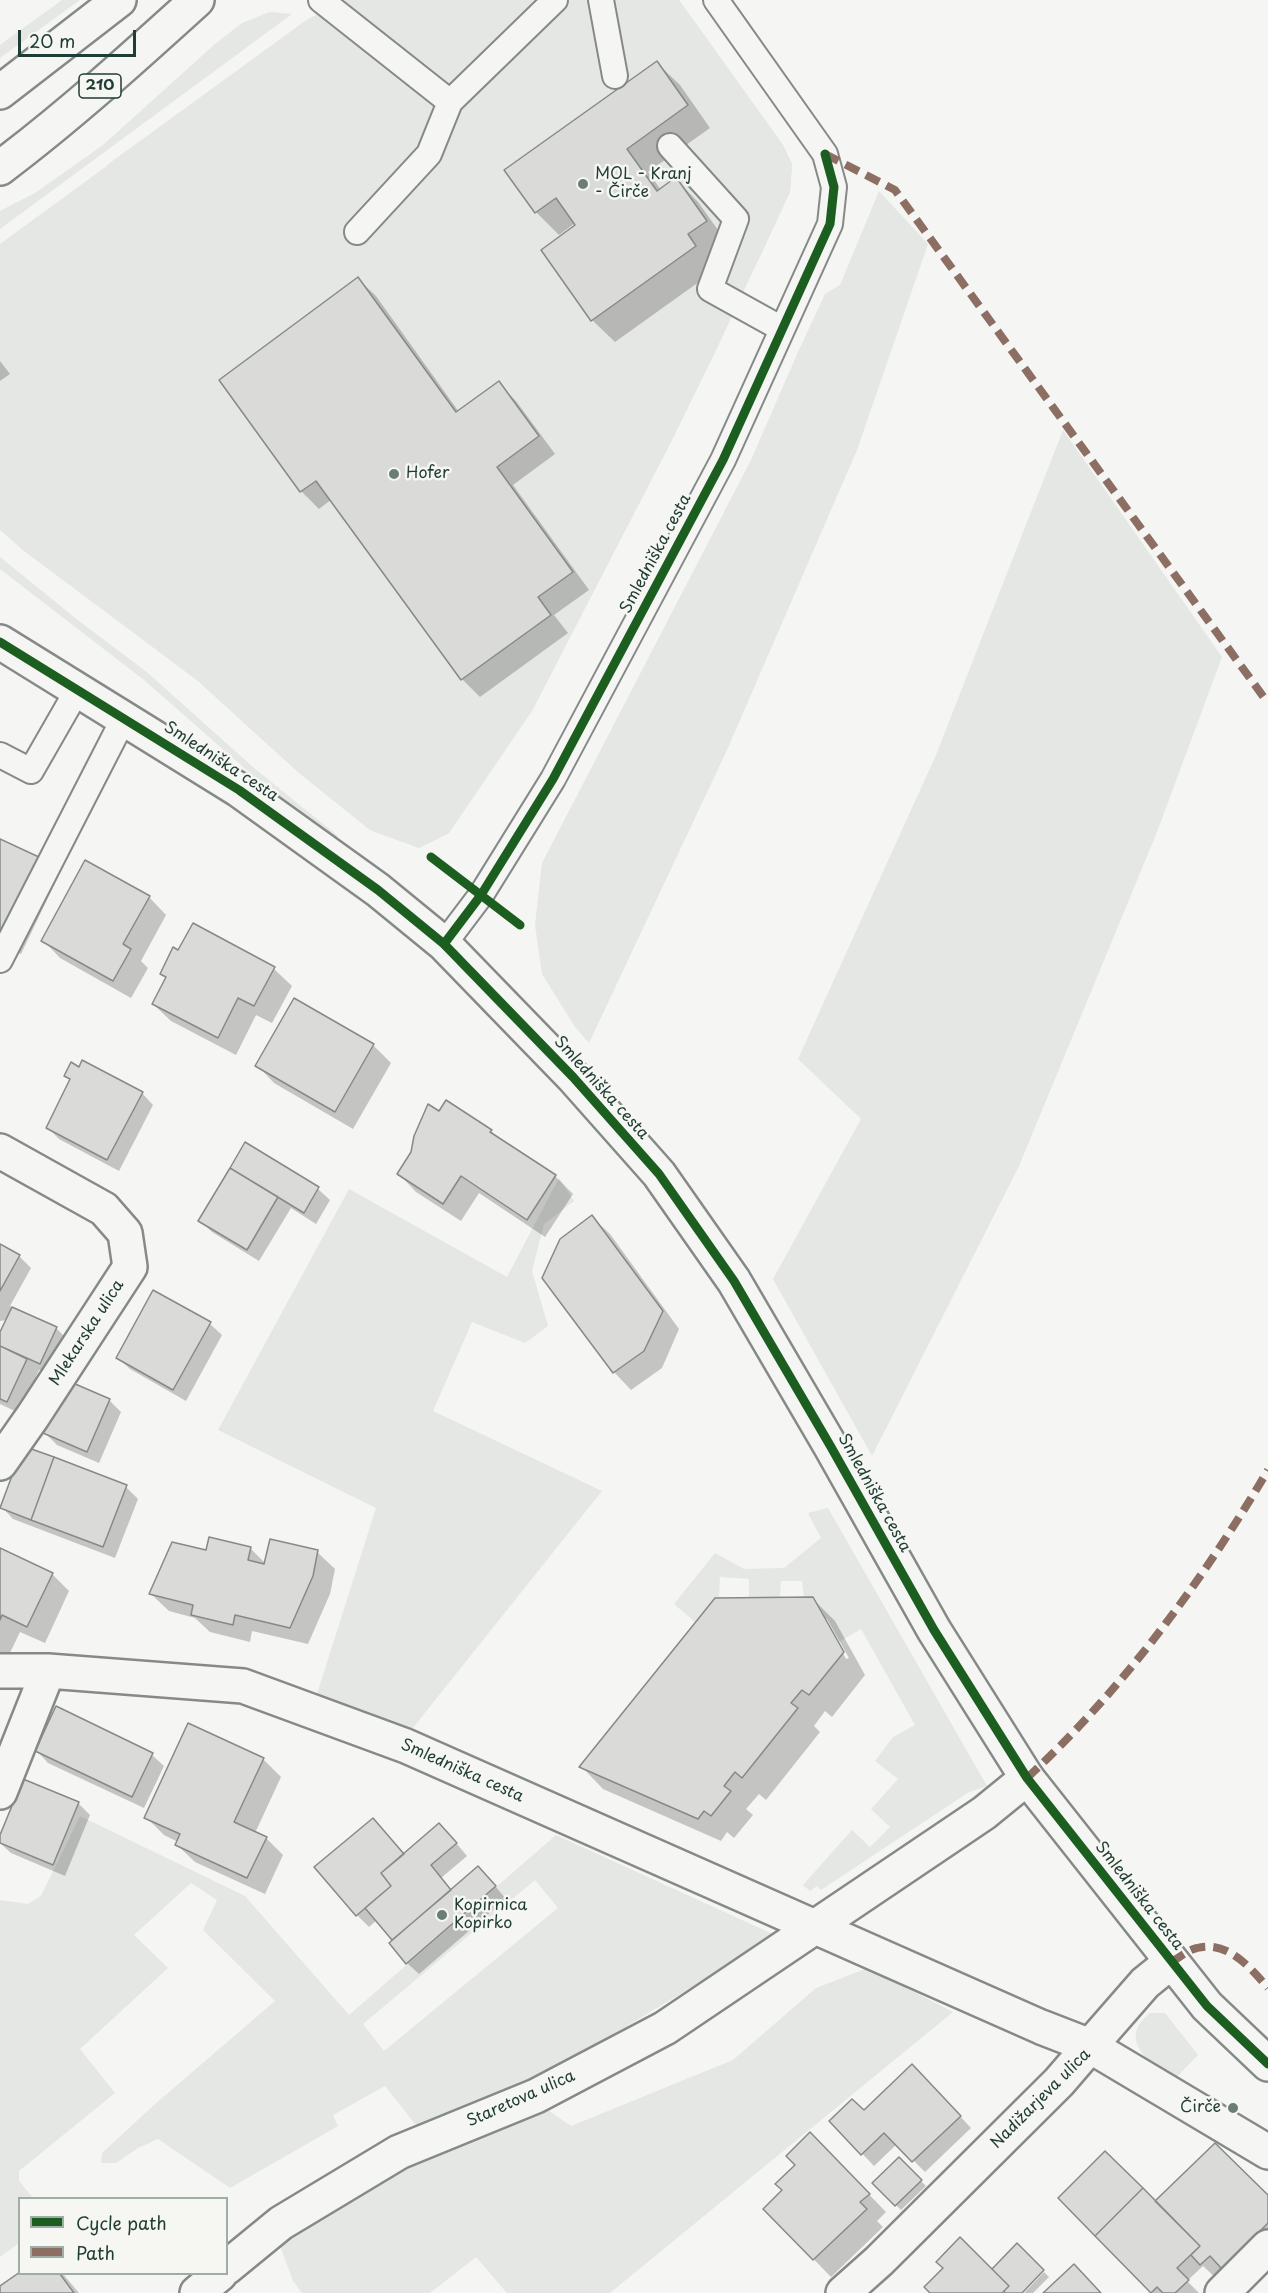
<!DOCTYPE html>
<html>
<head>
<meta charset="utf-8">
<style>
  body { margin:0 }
  #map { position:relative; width:1268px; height:2293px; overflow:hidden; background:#f5f5f3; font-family:"Playpen Sans",sans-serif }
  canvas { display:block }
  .legend { position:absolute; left:18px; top:2197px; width:210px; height:78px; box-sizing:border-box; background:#f6f6f2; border:2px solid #a0aca6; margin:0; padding:8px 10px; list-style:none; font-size:18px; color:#1f3d34 }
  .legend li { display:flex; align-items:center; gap:12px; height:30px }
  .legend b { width:30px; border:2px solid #a0aca6 }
  .scale { position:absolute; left:18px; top:30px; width:118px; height:27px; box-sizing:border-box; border:3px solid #1f3d34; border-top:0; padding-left:8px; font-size:18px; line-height:21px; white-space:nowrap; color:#1f3d34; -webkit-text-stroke:4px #f6f6f2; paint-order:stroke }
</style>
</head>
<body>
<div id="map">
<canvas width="1268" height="2293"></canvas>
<ul class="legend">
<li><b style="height:8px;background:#1b5e20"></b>Cycle path</li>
<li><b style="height:8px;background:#8d6e63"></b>Path</li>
</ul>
<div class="scale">20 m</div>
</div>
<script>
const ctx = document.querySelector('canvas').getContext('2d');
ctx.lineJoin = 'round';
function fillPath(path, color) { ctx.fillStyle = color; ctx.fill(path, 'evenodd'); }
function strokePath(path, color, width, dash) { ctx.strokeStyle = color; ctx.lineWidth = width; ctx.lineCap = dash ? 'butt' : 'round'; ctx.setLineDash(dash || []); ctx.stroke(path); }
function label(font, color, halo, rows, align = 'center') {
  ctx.font = font + ' "Playpen Sans",sans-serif'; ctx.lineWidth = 5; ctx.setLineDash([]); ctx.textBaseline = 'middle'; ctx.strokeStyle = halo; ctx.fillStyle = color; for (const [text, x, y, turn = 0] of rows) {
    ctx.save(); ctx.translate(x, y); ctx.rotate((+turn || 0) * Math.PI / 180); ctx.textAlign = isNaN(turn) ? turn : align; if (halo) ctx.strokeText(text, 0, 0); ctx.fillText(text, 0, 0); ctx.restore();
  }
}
fillPath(new Path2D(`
  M346,0H679L783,145L792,164L790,192L718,346L669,446L532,711L449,833L419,848L370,830L298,772L198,681L24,551L0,530V244L308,19Z`), '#e5e7e4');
fillPath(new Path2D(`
  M62,0H80L0,58V45Z
  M359,0H472L477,7L441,31L411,32L383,21Z
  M661,0H679L783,145L792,164L790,192L758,261L752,251C760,236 773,218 774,201C776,181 744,141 734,124C732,115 737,110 735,101Z
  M270,12L292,14L0,229V211L35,193L103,145L215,44L242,23Z
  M308,19L338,34L378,73L394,97L400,126L399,152L387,181L367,198L328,143L314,132L295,130L279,135L256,152L237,130L134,204L107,165Z
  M473,160L483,163L500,187L479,201L522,262L539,249L569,291L546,305L624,416L718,346L669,446L654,449L632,486L635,510L532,711L503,717L435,688L401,648L400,633L417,620L462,680L551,615L538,597L572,572L514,490L527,480L520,473L553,449L461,339L469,327L451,301L444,306L396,241L397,228L454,165Z
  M99,173L125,210L18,287L35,311C22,321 8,330 4,347H0V244Z
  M879,191L928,244L857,450L727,750L589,1043L575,1027L542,974L535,925L542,863L751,460L798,352L825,294L840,285Z
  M0,357H3L15,380L0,391V371L5,367L0,361Z
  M0,409L76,515L25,551L0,530Z
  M1063,430L1222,657L1157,832L1019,1166L872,1456L773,1279L861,1119L798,1059L936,755Z
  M82,524L174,652L199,634L218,656L248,672L275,673L301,668L331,652L361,667L383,701L425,734L450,745L473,762L466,806L449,833L419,848L370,830L298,772L198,681L35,558Z
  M0,557L79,621L148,673L254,768L338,836L337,839L250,773L144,680L0,569Z
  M559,1178L574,1201L544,1224L532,1271L548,1326L525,1343L472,1322L433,1411L602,1491L412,1729L317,1694L376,1508L218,1430L349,1189L507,1277Z
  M828,1508L987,1786L969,1792L821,1890L817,1886L810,1891L803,1885L852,1830L870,1847L890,1827L871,1809L898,1779L875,1761L893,1737L915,1725L861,1629L839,1642L813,1597H804L802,1581H781L780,1597H749V1579L720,1577L719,1598H715L695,1622L674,1604L715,1553L744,1569L784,1568L821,1538L808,1513Z
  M80,1816L245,1896L349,2015L556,1835L777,1936L545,2075L419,2129L385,2086L333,2115L338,2126L230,2188L158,2139L138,2148L116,2163H101L102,2153L154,2105L275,2001L203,1930L217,1900L191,1883L134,1935L168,1968L80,2049L115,2093L19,2171V2181L33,2198H20L19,2243L0,2257V1900L28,1904L41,1896ZM535,1880L558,1908L384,2051L363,2024Z
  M868,1968L953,2012L610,2293H507L476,2257L430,2293H302L293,2281L279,2243L326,2203L542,2106L571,2126L733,2060L816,1988Z
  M1150,2013H1165L1198,2055L1172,2082C1151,2062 1116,2040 1150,2013Z`), '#e4e7e3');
fillPath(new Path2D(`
  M657,63L680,85L710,128L648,172L661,190L676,179L698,202L728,244L717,269L615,342L592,320L577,226L575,223L559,235L536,212L506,170Z
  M358,279L376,296L459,412L498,383L516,401L555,454L513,485L589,590L554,615L568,633L480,697L462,679L332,499L319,509L301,491L221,381Z
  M0,361L10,374L0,381Z
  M0,840L40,859L58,877L21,954L0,944Z
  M149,897L166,915L141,961L148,968L131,998L60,958L43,940Z
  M194,925L274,969L292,986L272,1023L256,1015L236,1055L171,1021L153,1004L167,979L162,974L179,952Z
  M294,1000L373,1045L391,1063L353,1129L274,1083L257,1065Z
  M66,1076L142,1093L153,1105L119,1171L59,1139L48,1128L71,1081Z
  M439,1113L491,1131L500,1140L555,1176L573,1194L545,1237L479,1193L461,1221L416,1192L399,1174Z
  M246,1144L318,1189L330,1200L316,1224L291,1208L259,1261L212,1232L200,1221Z
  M592,1217L610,1234L679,1329L662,1368L631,1390L614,1372L544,1278Z
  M0,1245L19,1256L31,1268L10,1306L56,1328L68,1340L52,1375L39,1370L19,1413L0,1404V1336L7,1320L0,1321Z
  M210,1324L222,1335L186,1401L130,1369L118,1358Z
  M109,1400L121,1412L99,1463L57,1445L45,1433Z
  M126,1487L138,1499L115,1558L13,1519L2,1507Z
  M250,1548L266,1564L317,1552L335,1569L330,1594L308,1644L252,1631L250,1642L210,1632L195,1618L169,1611L151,1594L207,1552Z
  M0,1550L52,1574L69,1591L45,1643L20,1632L8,1657L0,1653Z
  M812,1598L835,1621L865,1675L832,1717L825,1711L814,1726L820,1732L766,1800L759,1794L746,1809L753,1815L734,1838L727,1832L721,1841L603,1789L581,1766ZM824,1619H827L849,1658L846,1659Z
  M37,1751L152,1755L164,1766L144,1808L48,1763Z
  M263,1759L281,1777L255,1833L266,1838L283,1855L265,1894L195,1862L177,1845L178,1842L164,1835L146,1817Z
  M78,1803L90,1815L65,1876L11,1853L0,1843V1839Z
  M451,1837L467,1856L441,1878L452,1891L490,1880L506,1899L419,1974L407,1963L394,1940L377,1920L369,1927L357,1915L404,1855Z
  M924,2078L971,2128L925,2172L897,2144L874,2166L831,2121L864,2112Z
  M828,2152L886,2212L877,2221L883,2227L831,2277L765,2209L784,2190L798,2166Z
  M899,2159L926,2186L901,2210L874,2183Z
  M1268,2197V2258L1219,2281L1203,2266L1187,2281L1199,2293H1153L1060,2198L1155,2204Z
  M1044,2272L1049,2277L1033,2293H1024Z
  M20,2274H63L79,2293H0V2288Z`), '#0003');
const building = new Path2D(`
  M657,61L688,105L627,149L657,191L676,177L707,221L688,234L696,246L591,321L541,250L575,225L556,198L535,213L504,170Z
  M358,277L456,412L499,381L539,436L497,467L573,572L538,597L551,615L461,680L316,481L300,492L219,380Z
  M0,839L41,858L0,936Z
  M85,860L150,896L123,944L131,949L113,981L41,941Z
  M193,923L275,967L254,1006L238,998L218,1038L152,1004L166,977L160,974L173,947L178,950Z
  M294,998L374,1044L335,1112L255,1066Z
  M82,1060L143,1092L107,1160L46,1128L70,1079L64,1076L71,1062L79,1067Z
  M446,1100L492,1130L490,1132L556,1175L527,1220L461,1176L443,1204L397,1174L411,1152L414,1136L428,1104L439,1111Z
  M245,1142L319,1187L304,1213L230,1168Z
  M230,1168L278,1197L247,1250L198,1221Z
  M592,1215L663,1311L644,1351L613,1373L542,1278L560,1239Z
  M0,1244L20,1255L0,1291Z
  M153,1290L211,1322L173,1390L116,1358Z
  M12,1307L57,1327L40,1364L0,1346V1332Z
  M0,1346L27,1359L7,1402L0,1399Z
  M66,1380L110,1399L87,1452L43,1433Z
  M23,1446L54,1457L31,1520L0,1508Z
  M54,1457L127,1485L103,1547L31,1520Z
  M209,1537L251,1547L248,1560L264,1564L270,1539L318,1550L313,1576L290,1628L235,1615L233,1625L191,1615L193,1605L149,1594L172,1542L206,1550Z
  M0,1548L53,1573L27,1627L2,1615L0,1620Z
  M813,1597L844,1652L809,1695L802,1690L791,1703L798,1708L742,1778L735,1772L724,1786L731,1791L711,1816L704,1811L698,1819L579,1767L715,1598Z
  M56,1706L153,1753L132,1797L35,1751Z
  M188,1723L264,1758L234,1822L267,1837L247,1878L175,1845L180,1834L144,1818Z
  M23,1779L79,1802L53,1865L0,1843V1835Z
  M373,1818L404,1854L381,1873L391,1886L356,1916L314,1867Z
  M439,1823L457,1843L431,1865L451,1890L392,1940L365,1908L391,1886L381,1873Z
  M478,1866L496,1886L406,1964L389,1943Z
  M912,2064L961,2116L912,2162L884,2133L861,2155L829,2121L852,2099L864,2110Z
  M810,2132L870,2194L860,2202L867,2209L813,2260L763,2209L782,2190L775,2184L795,2165L786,2156Z
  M1215,2143L1268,2195V2223L1222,2269L1210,2256L1200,2265L1191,2255L1200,2246L1155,2201Z
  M1105,2151L1143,2188L1095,2236L1058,2198Z
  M899,2157L922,2180L895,2206L872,2183Z
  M1143,2188L1200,2246L1177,2268L1189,2280L1175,2293H1163L1157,2287L1151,2293L1095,2236Z
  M960,2237L1009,2286L1002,2293H930L924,2287L943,2268L936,2262Z
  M1017,2243L1044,2270L1022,2293H1005L1004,2291L1009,2286L992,2269Z
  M1074,2264L1101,2293H1043Z
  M20,2272V2274H60L74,2293H0V2286Z`);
fillPath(building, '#dadbd9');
strokePath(building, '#858a88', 1.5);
const lane = new Path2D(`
  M321,0L450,102
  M601,0L615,76
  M670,146L736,219L710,289L782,329
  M357,232L429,154L450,102L555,0
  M0,755L31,771L78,689
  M444,944L481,895L553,779L723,460L830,224L834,187L825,154L716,0
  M0,960L124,718`);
const street = new Path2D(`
  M0,1151L104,1209L125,1233L130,1267L33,1416L0,1463
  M0,1671H48L243,1686L406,1746L1041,2027L1090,2046L1145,1983L1171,1962
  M0,1792L48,1671
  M226,2268L281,2223L399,2152L536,2096L665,2028L984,1813L1027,1778
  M197,2293L220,2274
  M843,2293L879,2261L1059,2082L1090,2046L1268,2152
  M1222,2293L1268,2247`);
const secondary = new Path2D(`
  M0,642L239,790L378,890L444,944L573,1077L659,1174L734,1281L831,1447L934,1630L1027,1778L1207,2006L1268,2064`);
const primary = new Path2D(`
  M0,92L119,0
  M0,168C69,116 133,58 197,0`);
strokePath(lane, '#858a88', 28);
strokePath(street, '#858a88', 38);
strokePath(secondary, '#858a88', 38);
strokePath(primary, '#858a88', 38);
strokePath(lane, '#f5f5f3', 24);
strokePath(street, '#f5f5f3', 33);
strokePath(secondary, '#f5f5f3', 33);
strokePath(primary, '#f5f5f3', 33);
strokePath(new Path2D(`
  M825,154L895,190L1268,703
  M1027,1778C1123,1689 1202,1582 1268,1470
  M1171,1962C1179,1958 1188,1950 1197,1948C1227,1940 1250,1967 1268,1988`), '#8d6e63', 8, [15, 8]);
strokePath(new Path2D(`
  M0,642L239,790L378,890L444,944L573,1077L659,1174L734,1281L831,1447L934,1630L1027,1778L1207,2006L1268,2064
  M431,857L520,925
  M444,944L481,895L553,779L723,460L830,224L834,187L825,154`), '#1b5e20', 9);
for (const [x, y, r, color] of [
  [583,184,6,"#6a7d77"],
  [394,474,6,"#6a7d77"],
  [442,1915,6,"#6a7d77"],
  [1233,2108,6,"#6a7d77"]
]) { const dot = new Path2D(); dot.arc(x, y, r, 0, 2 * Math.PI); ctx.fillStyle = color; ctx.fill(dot); strokePath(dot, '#f6f6f2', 2); }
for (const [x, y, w] of [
  [100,86,42]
]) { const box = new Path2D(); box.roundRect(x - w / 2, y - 12, w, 24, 4.5); ctx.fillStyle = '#f6f6f2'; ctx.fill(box); strokePath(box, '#1f3d34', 1.5); }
label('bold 15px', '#1f3d34', null, [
  ["210",100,86]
]);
label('16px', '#1f3d34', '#f6f6f2', [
  ["MOL - Kranj",595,175],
  ["- Čirče",595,193],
  ["Hofer",406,474],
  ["Kopirnica",454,1906],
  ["Kopirko",454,1924],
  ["Čirče",1221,2108,"right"]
], 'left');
label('16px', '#1f3d34', '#f6f6f2', [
  ["Smledniška cesta",656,554,-62],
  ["Smledniška cesta",221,762,33],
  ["Smledniška cesta",601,1088,48],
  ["Mlekarska ulica",87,1333,-57],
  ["Smledniška cesta",874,1493,61],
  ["Smledniška cesta",462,1771,24],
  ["Smledniška cesta",1139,1896,52],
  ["Staretova ulica",521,2099,-24],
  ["Nadižarjeva ulica",1041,2099,-45]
]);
</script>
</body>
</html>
